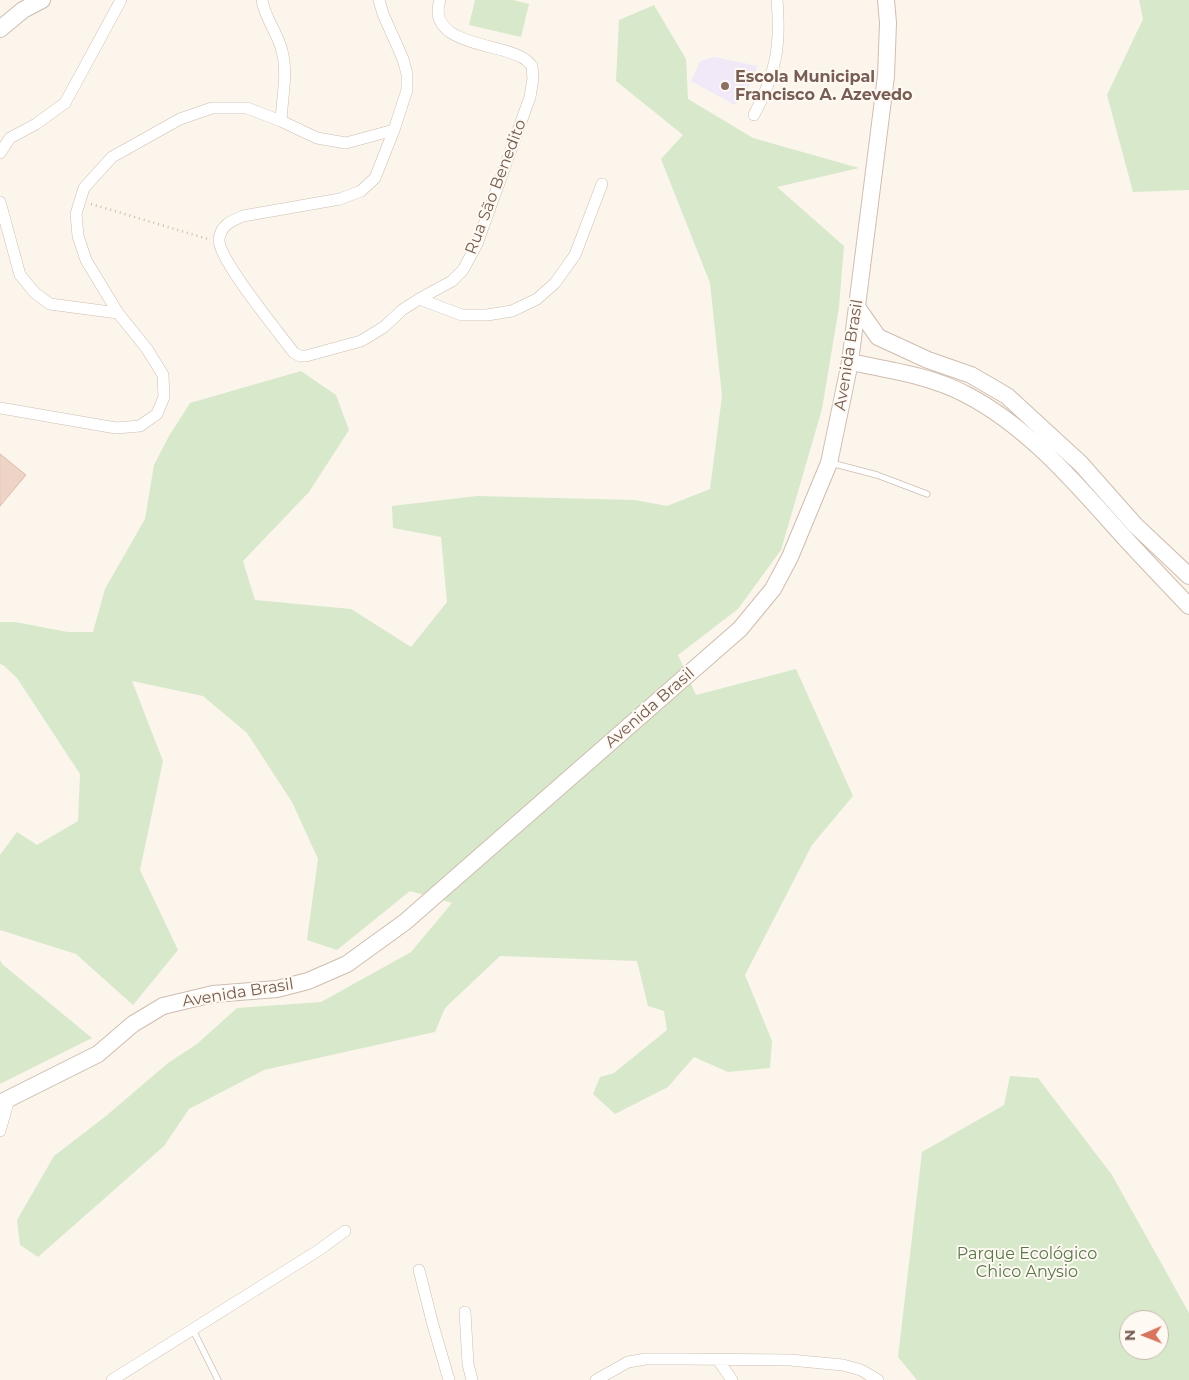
<!DOCTYPE html>
<html>
<head>
<meta charset="utf-8">
<style>
  body { margin:0 }
  #map { position:relative; width:1189px; height:1380px; overflow:hidden; background:#fbf5ec; font-family:Montserrat,sans-serif }
  canvas { display:block }
  .north { position:absolute; left:1119px; top:1310px; width:50px; height:50px; box-sizing:border-box; background:#fef9f2; border:1px solid #c7bab2; border-radius:50%; rotate:269deg; font-size:14px; font-weight:700; line-height:20px; text-align:center; color:#745c51 }
  .north::after { content:''; display:block; margin:auto; width:18px; height:22px; background:#d8755e; clip-path:polygon(50% 0,100% 100%,50% 72%,0 100%) }
</style>
</head>
<body>
<div id="map">
<canvas width="1189" height="1380"></canvas>
<div class="north">N</div>
</div>
<script>
const ctx = document.querySelector('canvas').getContext('2d');
ctx.lineJoin = 'round';
function fillPath(path, color) { ctx.fillStyle = color; ctx.fill(path, 'evenodd'); }
function strokePath(path, color, width, dash) { ctx.strokeStyle = color; ctx.lineWidth = width; ctx.lineCap = dash ? 'butt' : 'round'; ctx.setLineDash(dash || []); ctx.stroke(path); }
function label(font, color, halo, rows, align = 'center') {
  ctx.font = font + ' Montserrat,sans-serif'; ctx.lineWidth = 4; ctx.setLineDash([]); ctx.textBaseline = 'middle'; ctx.strokeStyle = halo; ctx.fillStyle = color; for (const [text, x, y, turn = 0] of rows) {
    ctx.save(); ctx.translate(x, y); ctx.rotate((+turn || 0) * Math.PI / 180); ctx.textAlign = isNaN(turn) ? turn : align; if (halo) ctx.strokeText(text, 0, 0); ctx.fillText(text, 0, 0); ctx.restore();
  }
}
fillPath(new Path2D(`
  M714,57L758,66L747,90L735,105L691,81L700,61Z`), '#f1e8f8');
fillPath(new Path2D(`
  M475,0H513L529,4L521,37L469,25Z
  M1139,0H1189V190L1133,192L1107,95L1143,19Z
  M654,5L686,59L688,99L753,138L859,168L777,187L844,246L839,307L822,409L781,550L738,609L678,655L696,695L796,669L853,796L812,845L745,975L772,1041L770,1068L728,1072L694,1057L668,1087L615,1114L593,1094L600,1077L614,1073L667,1030L664,1011L648,1006L637,961L500,956L445,1008L435,1032L264,1070L189,1109L164,1146L38,1257L20,1245L17,1220L54,1156L106,1116L168,1063L197,1044L237,1008L321,1002L411,952L452,903L410,891L337,950L307,940L318,859L292,802L247,733L203,696L132,681L163,761L140,870L178,950L133,1005L76,954L0,930V855L17,832L37,845L78,821L80,774L17,678L3,665L0,664V622H15L68,632H93L105,589L145,519L154,465L169,436L190,403L301,371L336,395L349,430L309,492L243,561L255,600L351,609L411,647L447,602L441,537L393,528L392,506L477,496L635,500L667,506L710,489L722,396L710,283L661,159L683,135L616,81L619,20Z
  M0,960L2,964L92,1038L0,1084Z
  M1010,1076L1038,1078L1112,1175L1189,1313V1380H917L898,1357L922,1152L1004,1105ZM1129,1320H1159V1350H1129Z`), '#d8e8cb');
const building = new Path2D(`
  M0,454L26,475L0,506Z`);
fillPath(building, '#eed4c6');
strokePath(building, '#dfbba8', 1);
const lane = new Path2D(`
  M831,463L877,475L927,494
  M193,1330L218,1380`);
const street = new Path2D(`
  M262,0C265,19 278,33 282,51C288,73 282,98 281,121
  M379,0L383,14L403,59L407,74V90L394,130L375,178L361,191L340,199L243,216C231,221 221,225 219,239C217,258 280,334 294,353L300,356H306L361,341L384,327L402,310L419,299L452,281L463,270L477,244L530,97L533,79L532,66C529,63 526,59 523,58C500,43 425,45 440,0
  M754,115C776,73 781,47 777,0
  M0,153L10,138L36,124L65,103L121,0
  M0,202L20,275L35,293L50,304L118,313
  M419,299L462,315H487L512,311L537,299L555,283L575,255L602,184
  M0,408L116,428L140,426L157,414L164,397L163,375L147,349L118,313L86,260L78,236L76,214L84,188L112,157L180,119L212,108H247L281,121L317,138L346,143L394,130
  M0,1131L9,1099
  M419,1270L433,1325L449,1380
  M465,1312L468,1364L472,1380
  M718,1360L732,1380
  M112,1380L319,1250L345,1231
  M596,1380L628,1362L646,1359H684L790,1360L843,1365L861,1370L878,1380`);
const secondary = new Path2D(`
  M0,29L23,10L42,0
  M857,307L878,337L928,360L971,375L1007,396L1081,464L1135,525L1189,576
  M850,362C889,370 932,376 967,395C1030,428 1077,485 1124,537C1145,560 1167,583 1189,606
  M0,1103L98,1054L133,1024L163,1006L213,994L277,989L308,981L347,964L405,922L740,629L773,589L790,557L829,463L850,362L886,76L888,23L886,0`);
strokePath(lane, '#cdbdb2', 7);
strokePath(street, '#cdbdb2', 12);
strokePath(secondary, '#cfbdb0', 18);
strokePath(new Path2D(`
  M91,204L208,239`), '#d3b8a9', 2.5, [1, 4]);
strokePath(lane, '#fff', 5.5);
strokePath(street, '#fff', 11);
strokePath(secondary, '#fff', 16);
for (const [x, y, r, color] of [
  [725,86,5,"#8d6e63"]
]) { const dot = new Path2D(); dot.arc(x, y, r, 0, 2 * Math.PI); ctx.fillStyle = color; ctx.fill(dot); strokePath(dot, '#fef9f2', 2); }
label('bold 16px', '#785e54', '#fef9f2', [
  ["Escola Municipal",735,77],
  ["Francisco A. Azevedo",735,95]
], 'left');
label('16px', '#745c51', '#fef9f2', [
  ["Rua São Benedito",496,187,-69],
  ["Avenida Brasil",849,355,-81],
  ["Avenida Brasil",650,708,-41],
  ["Avenida Brasil",238,993,-9]
]);
label('16px', '#59784a', '#fef9f2', [
  ["Parque Ecológico",1027,1254],
  ["Chico Anysio",1027,1272]
]);
</script>
</body>
</html>
